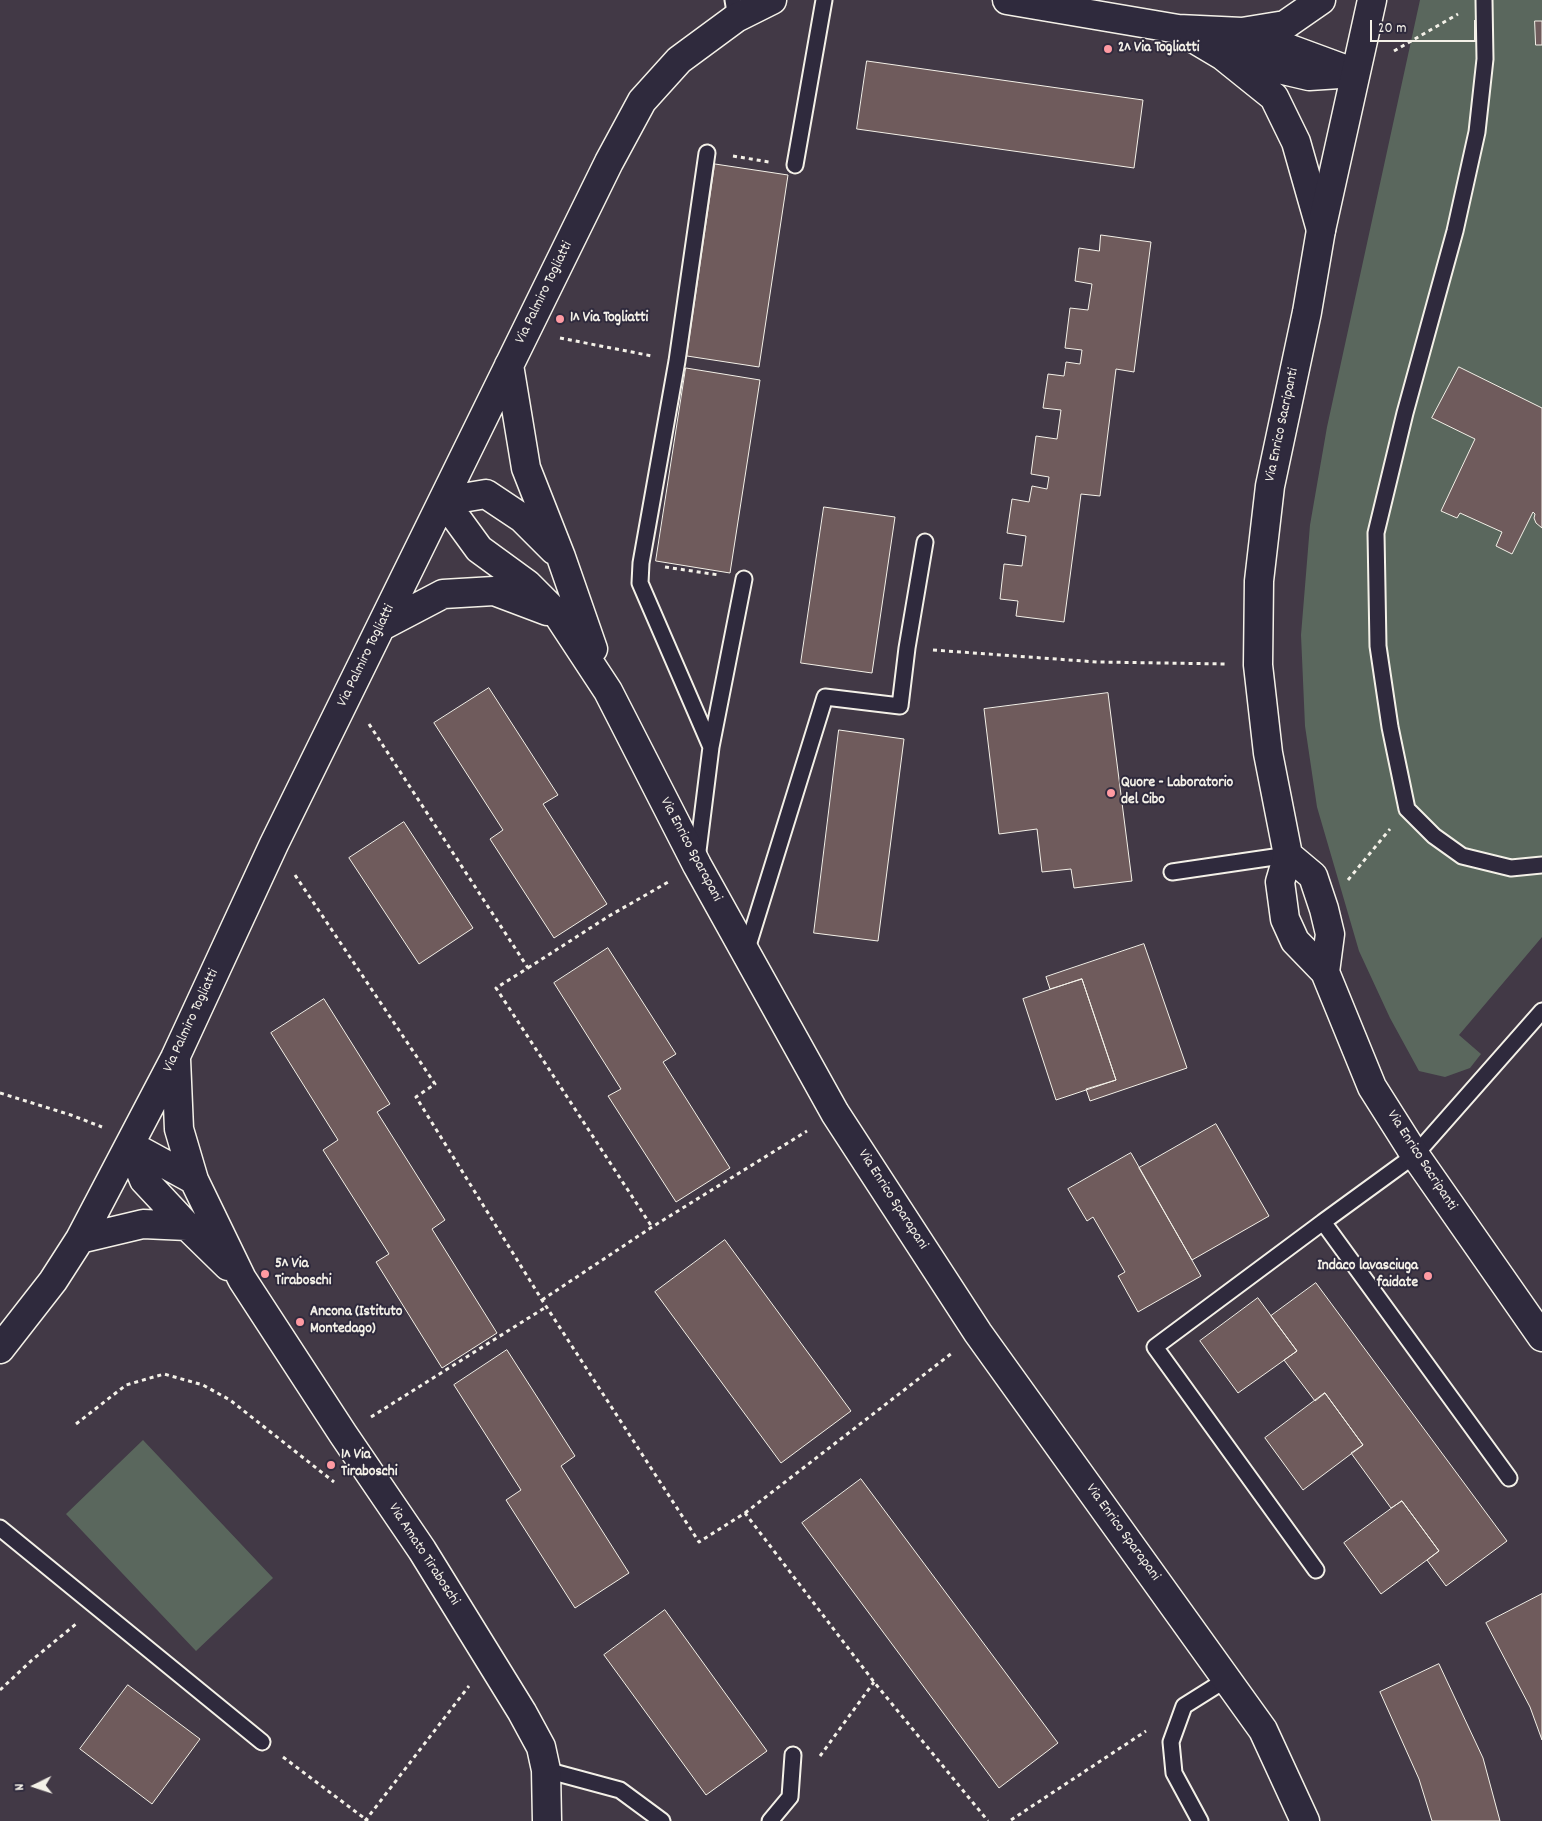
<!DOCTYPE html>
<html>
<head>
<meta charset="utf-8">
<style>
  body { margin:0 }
  #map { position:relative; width:1542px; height:1821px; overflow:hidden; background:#423946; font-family:Dekko,sans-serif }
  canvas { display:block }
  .north { position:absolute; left:10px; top:1761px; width:50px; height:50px; -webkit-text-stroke:4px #2f2a3d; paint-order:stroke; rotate:266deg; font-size:14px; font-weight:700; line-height:20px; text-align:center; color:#f4f1e8 }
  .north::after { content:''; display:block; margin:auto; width:18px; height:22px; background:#f4f1e8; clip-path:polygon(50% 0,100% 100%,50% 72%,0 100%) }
  .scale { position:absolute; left:1370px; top:20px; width:106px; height:22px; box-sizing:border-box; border:2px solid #f4f1e8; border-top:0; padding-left:6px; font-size:15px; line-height:18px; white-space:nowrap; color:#f4f1e8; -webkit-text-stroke:4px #2f2a3d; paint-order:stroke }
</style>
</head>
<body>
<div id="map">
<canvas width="1542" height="1821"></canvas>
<div class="north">N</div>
<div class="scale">20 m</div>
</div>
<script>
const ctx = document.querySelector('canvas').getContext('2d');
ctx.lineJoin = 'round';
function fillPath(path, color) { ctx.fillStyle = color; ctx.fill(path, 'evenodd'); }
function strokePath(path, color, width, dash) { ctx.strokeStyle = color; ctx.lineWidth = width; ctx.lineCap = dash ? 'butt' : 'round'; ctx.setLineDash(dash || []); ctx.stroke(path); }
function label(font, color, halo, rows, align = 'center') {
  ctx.font = font + ' Dekko,sans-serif'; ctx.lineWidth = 4; ctx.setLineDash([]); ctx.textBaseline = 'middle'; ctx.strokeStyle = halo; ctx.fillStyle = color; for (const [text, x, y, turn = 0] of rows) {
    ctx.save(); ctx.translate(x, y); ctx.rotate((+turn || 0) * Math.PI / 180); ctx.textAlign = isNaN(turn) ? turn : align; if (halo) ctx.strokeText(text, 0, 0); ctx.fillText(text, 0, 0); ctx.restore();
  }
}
fillPath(new Path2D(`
  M1420,0H1542V937L1459,1035L1481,1054L1470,1068L1445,1077L1419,1071L1390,1018L1359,951L1317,807L1305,726L1301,635L1310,525L1327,427Z
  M143,1440L273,1578L196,1651L66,1514Z`), '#5a675d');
const building = new Path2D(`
  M1535,21H1542V45H1536Z
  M867,61L1143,100L1134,168L857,129Z
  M715,164L788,175L759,367L687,356Z
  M1101,235L1151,242L1134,372L1116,369L1100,496L1081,494L1064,622L1016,616L1018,601L1000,599L1004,564L1022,566L1026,536L1007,533L1012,499L1029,502L1032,486L1047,489L1049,477L1031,474L1036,436L1057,439L1061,410L1043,408L1048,374L1064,376L1066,362L1080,364L1082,350L1065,348L1070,308L1088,310L1092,284L1075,281L1079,248L1099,251Z
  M1459,367L1542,408V528L1536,523L1534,518L1535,514L1533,512L1512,554L1496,546L1502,532L1460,513L1457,518L1441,511L1475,439L1432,418Z
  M686,368L760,380L730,573L656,561Z
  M824,507L895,517L872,673L801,663Z
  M489,688L558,795L543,804L607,904L554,938L490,839L503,830L434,723Z
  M1108,693L1132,881L1074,888L1071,869L1042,872L1037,829L999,834L984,709Z
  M839,730L904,739L878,941L814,933Z
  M404,822L473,928L419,964L349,858Z
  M1144,944L1187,1068L1090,1101L1086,1089L1116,1080L1082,979L1050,989L1046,977Z
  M608,948L676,1054L663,1062L730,1168L676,1202L608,1096L621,1089L554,983Z
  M1082,979L1116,1080L1056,1100L1023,999Z
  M324,999L390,1104L377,1112L445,1220L432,1229L497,1333L442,1368L376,1262L389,1254L323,1150L338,1140L271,1033Z
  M1216,1124L1269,1216L1192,1260L1139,1168Z
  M1131,1153L1201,1276L1138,1312L1118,1276L1125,1272L1093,1217L1087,1221L1068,1189Z
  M725,1240L851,1411L781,1463L655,1292Z
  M1316,1283L1507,1541L1446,1586L1427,1560L1439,1551L1402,1501L1391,1508L1351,1453L1363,1445L1325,1393L1315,1401L1284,1360L1297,1351L1271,1316Z
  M1258,1298L1297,1351L1238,1393L1200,1341Z
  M507,1350L575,1456L561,1466L629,1573L575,1608L506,1500L521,1490L454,1385Z
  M1325,1393L1363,1445L1303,1490L1265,1438Z
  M861,1479L1058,1743L999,1788L802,1523Z
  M1402,1501L1439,1551L1381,1594L1344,1543Z
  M1542,1594V1740L1530,1707L1486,1623Z
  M665,1610L767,1751L706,1795L604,1655Z
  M1439,1664L1483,1758L1500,1821H1432L1419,1779L1380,1692Z
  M128,1685L200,1739L152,1804L80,1749Z`);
fillPath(building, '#6f5b5c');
strokePath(building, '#f4f1e8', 1);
const lane = new Path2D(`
  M733,0L736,18
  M1484,0L1485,59L1477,132L1455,231L1405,413L1376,533L1378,646L1390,727L1407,809L1434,836L1462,856L1511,868L1542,865
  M707,153L677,361L641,563L640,583L711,747
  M795,165L824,0
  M697,859L711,747L744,579
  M1172,872L1288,855
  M746,952L825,697L900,706L907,648L925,542
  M1509,1478L1323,1222L1415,1155L1542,1011
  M0,1528L262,1742
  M1316,1570L1155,1347L1323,1222
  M546,1770L620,1790L662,1821
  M770,1821L790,1797L793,1755
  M1200,1821L1174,1773L1171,1742L1184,1706L1227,1679`);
const street = new Path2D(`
  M1007,0L1178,29L1242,32L1285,25L1321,0
  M1181,31L1223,56L1274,97L1296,142L1321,230
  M1244,32L1347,70
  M1232,58L1309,76L1355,73
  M509,365L526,468L561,557L593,649
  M444,501L479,549L527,584L558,615L608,691L697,865L835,1113L978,1333L1263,1730L1305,1821
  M444,501L486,494L522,518L554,550
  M382,626L443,594L494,591L547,611
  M176,1059L179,1129L194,1180L242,1279L343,1434L422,1550L522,1712L541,1747L546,1770L547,1821
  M130,1145L144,1180L187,1226L228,1266
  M130,1145L194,1180
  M80,1239L143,1224L187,1226
  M0,1349L53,1281L80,1239L175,1058L274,844L609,162L642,101L679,60L736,18L772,0`);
const secondary = new Path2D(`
  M1372,0L1321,230L1307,312L1270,486L1259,581L1258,665L1268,753L1288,855L1280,882L1285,919L1295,941L1325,972L1372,1087L1415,1155L1542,1337
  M1288,855L1313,876L1324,909L1330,934L1325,972`);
strokePath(lane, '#f4f1e8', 19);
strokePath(street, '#f4f1e8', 31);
strokePath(secondary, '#f4f1e8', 31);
strokePath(new Path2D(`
  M1394,51L1458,14
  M733,156L769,162
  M560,338L652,356
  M665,567L719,575
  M933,650L1097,662L1226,664
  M369,724L528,968L496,988L652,1227
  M295,875L435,1084L416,1097L542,1300L699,1542L745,1513L874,1682L988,1821
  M1348,880L1390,829
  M528,968L609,916L670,881
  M0,1093L71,1115L102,1127
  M542,1300L652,1227L807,1131
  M371,1417L546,1307
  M76,1424L126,1385L164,1374L203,1385L230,1400L334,1482
  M745,1513L952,1353
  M0,1690L32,1660L76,1624
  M820,1756L874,1682
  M283,1757L368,1821
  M1011,1820L1146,1731
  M365,1821L469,1686`), '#f4f1e8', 3, [4, 4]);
strokePath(lane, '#2f2a3d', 15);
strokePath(street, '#2f2a3d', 28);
strokePath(secondary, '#2f2a3d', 28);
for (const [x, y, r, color] of [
  [1108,49,5,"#ff9aa2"],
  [560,319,5,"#ff9aa2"],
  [1111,793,5,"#ff9aa2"],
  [265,1274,5,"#ff9aa2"],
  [1428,1276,5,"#ff9aa2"],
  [300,1322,5,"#ff9aa2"],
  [331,1465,5,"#ff9aa2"]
]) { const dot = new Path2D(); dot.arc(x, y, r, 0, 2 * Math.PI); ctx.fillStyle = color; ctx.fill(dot); strokePath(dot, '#2f2a3d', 2); }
label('bold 15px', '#f4f1e8', '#2f2a3d', [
  ["2^ Via Togliatti",1118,49],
  ["1^ Via Togliatti",570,319],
  ["Quore - Laboratorio",1121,784],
  ["del Cibo",1121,801],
  ["5^ Via",275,1265],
  ["Tiraboschi",275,1282],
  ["Indaco lavasciuga",1418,1267,"right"],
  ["faidate",1418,1284,"right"],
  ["Ancona (Istituto",310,1313],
  ["Montedago)",310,1330],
  ["1^ Via",341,1456],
  ["Tiraboschi",341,1473]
], 'left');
label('15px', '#f4f1e8', '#2f2a3d', [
  ["Via Palmiro Togliatti",545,293,-64],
  ["Via Enrico Sacripanti",1283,425,-78],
  ["Via Palmiro Togliatti",367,656,-64],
  ["Via Enrico Sparapani",690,850,62],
  ["Via Palmiro Togliatti",192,1021,-65],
  ["Via Enrico Sacripanti",1421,1161,57],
  ["Via Enrico Sparapani",892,1200,57],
  ["Via Enrico Sparapani",1122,1533,54],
  ["Via Amato Tiraboschi",423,1555,57]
]);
</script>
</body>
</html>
